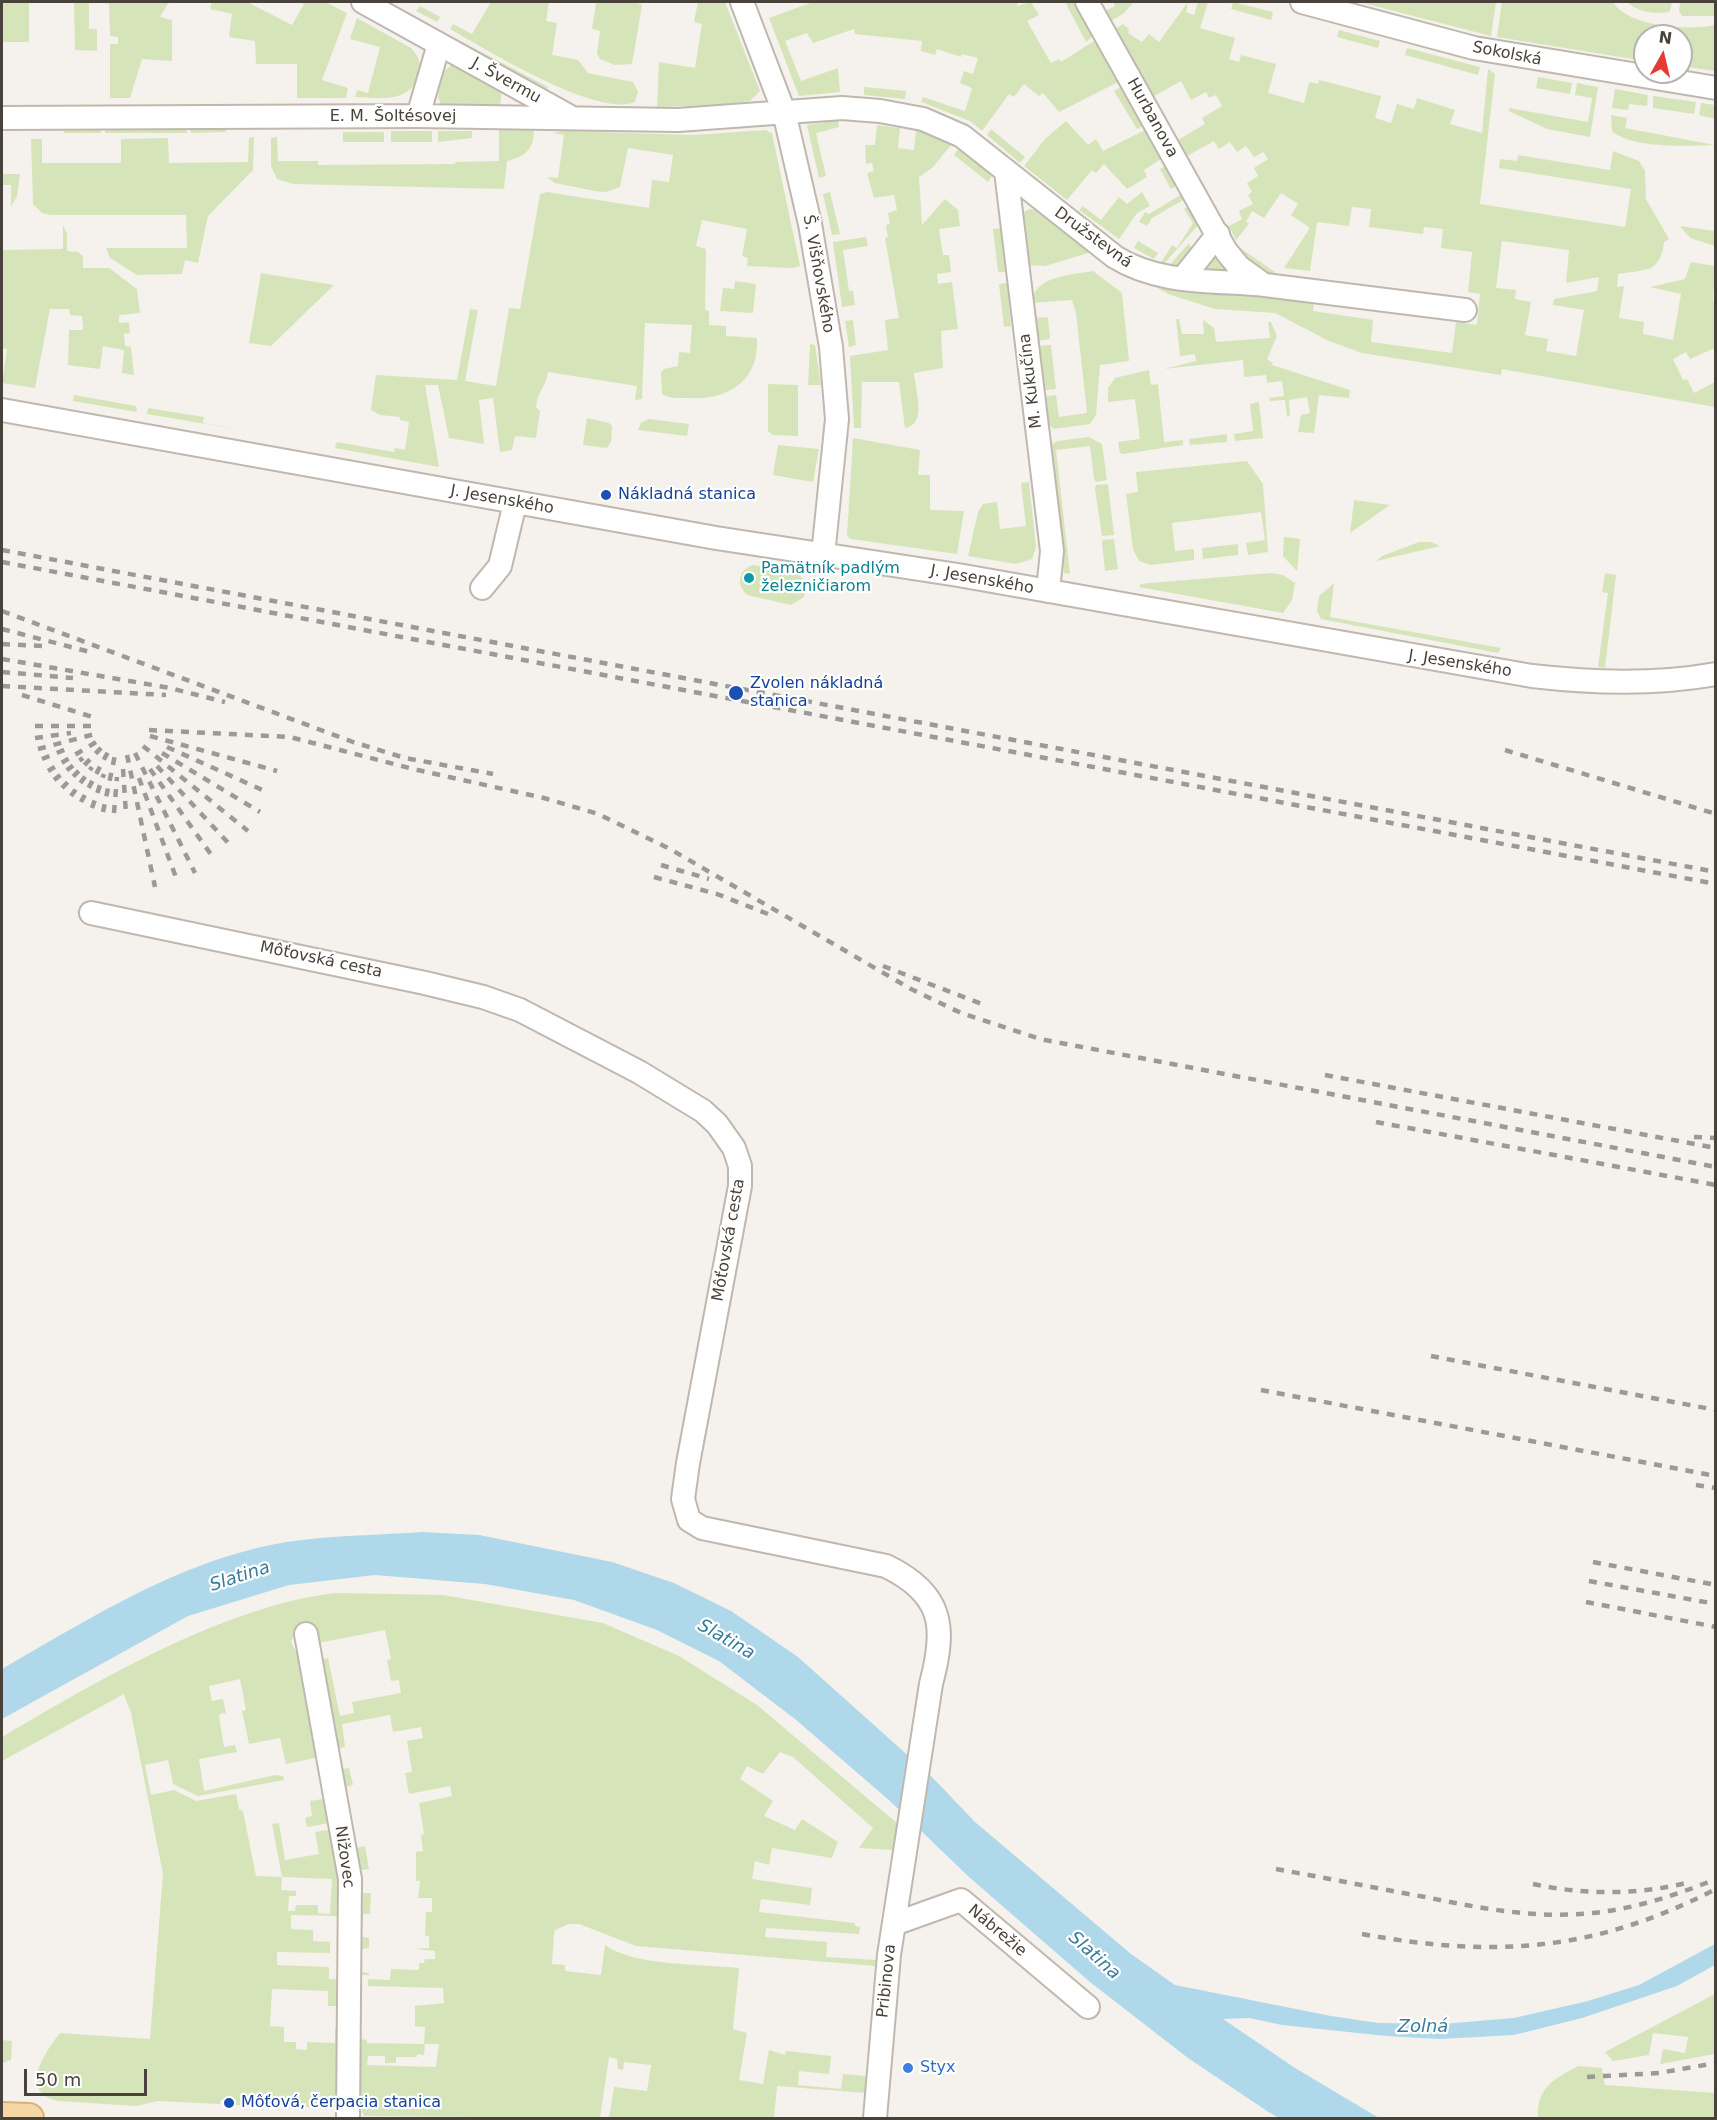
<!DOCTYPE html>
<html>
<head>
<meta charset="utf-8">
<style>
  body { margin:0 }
  #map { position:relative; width:1717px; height:2120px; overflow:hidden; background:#f5f1ec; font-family:"DejaVu Sans",sans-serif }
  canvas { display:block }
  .frame { position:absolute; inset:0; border:3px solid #49423a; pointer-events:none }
  .north { position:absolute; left:1633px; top:24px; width:60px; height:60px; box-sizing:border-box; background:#fff; border:2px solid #b6b3b0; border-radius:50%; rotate:8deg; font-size:16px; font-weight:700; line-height:24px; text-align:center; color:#49423a }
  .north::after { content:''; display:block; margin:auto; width:21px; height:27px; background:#e73a32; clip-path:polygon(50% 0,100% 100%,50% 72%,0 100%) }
  .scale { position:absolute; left:24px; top:2069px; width:123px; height:27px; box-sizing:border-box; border:3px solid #49423a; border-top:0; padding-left:8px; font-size:18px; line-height:21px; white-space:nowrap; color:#49423a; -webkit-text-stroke:4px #fff; paint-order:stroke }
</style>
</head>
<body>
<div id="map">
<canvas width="1717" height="2120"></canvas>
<div class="frame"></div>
<div class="north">N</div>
<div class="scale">50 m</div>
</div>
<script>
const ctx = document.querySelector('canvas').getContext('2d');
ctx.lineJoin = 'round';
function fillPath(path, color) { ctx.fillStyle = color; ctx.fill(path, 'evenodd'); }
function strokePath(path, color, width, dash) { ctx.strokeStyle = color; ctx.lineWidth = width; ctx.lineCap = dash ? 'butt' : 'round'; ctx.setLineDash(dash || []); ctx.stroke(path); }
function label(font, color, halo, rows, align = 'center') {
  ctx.font = font + ' "DejaVu Sans",sans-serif'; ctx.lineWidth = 4.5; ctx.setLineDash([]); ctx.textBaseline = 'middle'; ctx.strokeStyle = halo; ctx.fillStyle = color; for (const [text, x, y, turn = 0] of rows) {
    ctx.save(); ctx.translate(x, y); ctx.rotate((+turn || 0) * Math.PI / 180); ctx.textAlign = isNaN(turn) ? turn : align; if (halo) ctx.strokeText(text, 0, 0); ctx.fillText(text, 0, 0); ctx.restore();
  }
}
fillPath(new Path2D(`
  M2,2H29V42H2Z
  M74,2H89V29H97V51L75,50Z
  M101,2H169L160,17L172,20V61L142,59L130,98H110V44H118V37L110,36L109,4Z
  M212,2H247L292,25L304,4L299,2H325L347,13L322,80L348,88L346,98H297V64H256L255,41L229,37L232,14L210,9Z
  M491,2H549L546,21L557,23L552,55L578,60L588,73L633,82L638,92L635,102C597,118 485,49 450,29L453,24L472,34Z
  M593,2H633L642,5L632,64L615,65L600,59L597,53L600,31L592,29L596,3Z
  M698,2H725L760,91L750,101L721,105L657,107L659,62L695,68L702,24L694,22Z
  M813,2H1018L1017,6L1031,2L1039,15L1027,21L1051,63L1059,59L1061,62L1094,41L1118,82L1059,112L1043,93L1039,96L1024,84L1014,97L1009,94L982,131L970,121L921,102L923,97L965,111L972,88L960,83L964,71L973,74L978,58L962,54L961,57L937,49L935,55L921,51L922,41L855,34L854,29L813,43L807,33L785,41L801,81L838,68L840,92L799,96L769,18Z
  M1070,2H1073L1092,37L1086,42L1066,4Z
  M1113,2H1134L1124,13L1111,21L1105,11L1115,6Z
  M1188,2L1186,12L1194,15L1198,2H1208L1200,28L1235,38L1229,59L1239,62L1241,55L1276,64L1268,93L1304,103L1309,82L1318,84L1319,80L1381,96L1375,118L1391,123L1397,104L1414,109L1417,98L1455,110L1450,124L1482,133L1488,69L1495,74L1480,204L1625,227L1631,189L1499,168L1500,159L1517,161L1518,155L1610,170L1613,151L1639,161L1645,171L1646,199L1669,239L1664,242C1660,274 1646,269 1618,274L1617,287L1624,286L1619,318L1644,322L1643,334L1673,340L1681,294L1650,287L1685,279L1691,262L1715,266L1713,301L1715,302V348L1690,359L1686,352L1673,359L1683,380L1687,379L1694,393L1715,382V407L1502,369L1501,375L1362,353L1329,341L1275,313L1215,309L1168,294L1149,283L1314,301L1313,311L1373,320L1371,342L1452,353L1456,322L1477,325L1480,294L1468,292L1472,252L1441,248L1443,229L1424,227L1423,234L1369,227L1371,209L1352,207L1349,226L1317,222L1310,271L1284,268L1310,228L1291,215L1298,204L1281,193L1264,218L1252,211L1246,222L1249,224L1236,240L1229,226L1242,219L1239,211L1253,204L1248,195L1252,192L1247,183L1258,176L1254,168L1268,159L1263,152L1254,157L1246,146L1237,152L1230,142L1219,149L1214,141L1187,156L1178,140L1205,124L1202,118L1222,106L1216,95L1209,98L1206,92L1191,100L1181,81L1154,96L1115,29L1123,24L1129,29L1128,33L1142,42L1149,34L1159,42ZM1502,241L1569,250L1566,283L1599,277L1597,291L1554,299L1553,305L1584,310L1576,356L1546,351L1548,339L1525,335L1531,302L1515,299L1516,290L1496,288Z
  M1233,2L1273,12L1271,20L1231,9Z
  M1359,2H1496L1491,36Z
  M1502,2H1613C1628,27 1689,31 1715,25V71L1681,66V36H1645V61L1497,37Z
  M1627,2L1672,3L1670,11C1660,16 1634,11 1627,2Z
  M1680,2H1715V16H1682L1679,11Z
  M420,6L440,17L437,22L416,11Z
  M357,18L411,48C418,56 422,62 419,73C411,104 381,98 355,97L357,90L368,93L380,47L350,39Z
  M1339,30L1380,41L1378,48L1337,37Z
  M447,34L548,87L547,89L446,37Z
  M1407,48L1480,67L1478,75L1405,55Z
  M453,64L502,91L500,105L497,107L441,105L438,97L443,72Z
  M1538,77L1572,83L1570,94L1536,88Z
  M1577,83L1598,87L1590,137L1547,129L1509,111V108L1588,122L1592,98L1575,95Z
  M864,87L906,91L905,99L864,95Z
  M1121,87L1143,126L1137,129L1114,91Z
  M1615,89L1648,95L1647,106L1629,104L1628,110L1612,108Z
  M1653,96L1696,102L1694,114L1653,108Z
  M1701,103L1715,105V119L1699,115Z
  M1611,115L1627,118L1625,128L1715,145C1690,146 1632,149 1612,131Z
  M838,120L839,127L816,133L826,176L819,178L807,125Z
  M1066,121L1088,145L1096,139L1103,151L1145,130L1161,159L1144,170L1147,177L1127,189L1104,164L1096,173L1092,170L1067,200L1024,166L1045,139Z
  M877,125L900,128L898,148L914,150L916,130L952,144L932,168L919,177L922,225L945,199L958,210L960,226L939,229L943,255H949L951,272L937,274L938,284L952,282L958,329L941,331L943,368L914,373C915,390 928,424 905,428L899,382H862L861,428H854L850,356L888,350L885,320L899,318L885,238L888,237L886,225L890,224L888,213L897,210L894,195L874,198L867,173L874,171L872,163L866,164L865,145H875Z
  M101,128V133H64V129Z
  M105,128H187V133H105Z
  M190,128H226V132L191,133Z
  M991,129L1025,157L1020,163L987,135Z
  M499,130H534C534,149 525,157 507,161L504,189L293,184L277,179L271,166V138L277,137L278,161H318V165L455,164V162L499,161Z
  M765,130L772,133L800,266L791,268L747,266L748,258L742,256L747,229L702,220L696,246L706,249L705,310L709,311V325L726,326V336L757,338C759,380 730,400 690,398C681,398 670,399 662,394L661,372L664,369L678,366L679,352L690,353L692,325L645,323L642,399L635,400L637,386L548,372C546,386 537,393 536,407L540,411L536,438L515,436L512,450L500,452L493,398L479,400L484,444L449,438L438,385H425L439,467L335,448L337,442L394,452L395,448L405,450L409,422L400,420V417L380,415L371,410L376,375L457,380L470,309L478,310L465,381L496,386L509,308L520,309L540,194L547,192L649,208L652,180L669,182L673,155L628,148L620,187L606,192L595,191L555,183L547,177L558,178L564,135L553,133L561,131L694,135Z
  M432,131V142H391V131Z
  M438,131H472V138L438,142Z
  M343,132H384V142H343Z
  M254,137L253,170L208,216L198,263L185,260L182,274L137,275L110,258L106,248H187L186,215H51L42,213L33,204L31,139H42V163H121V139L168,138L169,163L248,162L249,138Z
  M959,148L992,176L988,182L954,155Z
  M1166,166L1177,185L1171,189L1160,169Z
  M2,174H20L17,196L11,207V185H2Z
  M830,192L840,234L832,235L823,194Z
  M1142,192L1150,206L1137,213L1119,239L1079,210L1083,206L1101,220L1119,197L1127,204Z
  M1182,194L1185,199L1152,218L1147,226L1139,222L1145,212L1149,214Z
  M1189,206L1199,224L1164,264L1161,263L1172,245L1177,248L1193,223L1184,209Z
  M1030,209L1042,211L1088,249V253L1045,266L1029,265L1023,216L1025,211Z
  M63,225L67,234V251L78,252L83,256V268H109L137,289L140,313L119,315V323L129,322L130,333L124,334L125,346L131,347L134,375L122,373L124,350L103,346L100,369L68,365L69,330H83L82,316L70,315L69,309H50L35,388L2,383L7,349L2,348V250L63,249Z
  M1680,226L1715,231V246L1690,238Z
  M1001,228L1006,272H998L993,229Z
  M866,237L868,246L843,250L849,291H853L855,305L842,307L833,242Z
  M1138,241L1158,253L1154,259L1134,248Z
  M1231,242L1275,272L1273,276L1255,269Z
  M1189,243L1195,257L1185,266L1165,270Z
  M1215,252L1234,272L1204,270Z
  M1093,271L1122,293L1129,361L1100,365L1096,415L1090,424L1054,429L1045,421L1042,397L1056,395L1059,417L1087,413L1076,313L1072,300L1032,303C1033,276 1071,275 1093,271Z
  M261,273L334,285L271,346L249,343Z
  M735,281L756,284L753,313L720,311L723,288L734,289Z
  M1007,283L1011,326L1004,327L999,284Z
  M1048,317L1050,339L1036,341L1033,318Z
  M1176,319H1179L1182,334H1204L1203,320L1214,328L1216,342L1270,338L1268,322H1271L1277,336L1267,359L1273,363L1272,365L1350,390L1349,398L1319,395L1314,433L1298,432L1301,415L1310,413L1307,397L1289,400L1290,416L1287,417L1285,400L1270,401L1269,398L1284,396L1282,381L1267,383L1266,375L1244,377L1243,360L1164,369L1196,361L1195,354L1180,356Z
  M853,320L856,345L849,347L845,321Z
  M810,344L815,345L821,385H808Z
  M1051,345L1056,389L1041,391L1037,346Z
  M1149,370L1151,385L1158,384L1164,442L1183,440V445L1123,454L1120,453L1118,442L1140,439L1135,399L1108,402V388L1115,378Z
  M768,384L798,385V436L773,435L768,431Z
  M74,395L136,406L137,412L73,401Z
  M1259,402L1263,438L1235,441L1234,434L1253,431L1250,404Z
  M148,408L204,417L203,423L247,431L147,414Z
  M587,418L609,423L612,426L611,442L607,448L583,445Z
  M649,419L689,424L687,436L638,430L641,423Z
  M1227,434V442L1190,445L1189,439Z
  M1089,437L1102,444L1107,480L1096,482L1094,479L1090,446L1056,450L1070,574L1064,573L1050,445L1058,441Z
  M853,438L920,450L918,475H930V510L964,511L957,554L851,539L847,536Z
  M778,445L819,449L813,482L773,475Z
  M1247,461L1263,484L1268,552L1248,555L1246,543L1265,540L1261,512L1172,523L1175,551L1194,549V560L1150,565L1139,561L1133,549L1126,494L1138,492L1136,472Z
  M1029,482L1036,547L1032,559L1016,564L968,556L978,512L983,504L997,502L1000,529L1026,526L1021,483Z
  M1108,484L1114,535L1102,536L1095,489L1096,485Z
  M1354,500L1390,505L1350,533Z
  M1284,537L1300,539L1297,571L1283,556Z
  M1114,539L1118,569L1105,571L1102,543L1103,540Z
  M1419,542H1431L1440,546L1376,561L1382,556Z
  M1238,544V555L1203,559L1202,548Z
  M753,565L798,573L806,584L804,597L791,605L747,595C736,584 738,570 753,565Z
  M1271,573L1283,575L1295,583L1292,600L1283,613L1139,587L1141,584L1150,583Z
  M1605,573L1616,575L1605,668L1598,667L1608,593L1602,592Z
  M1334,583L1330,617L1501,648L1498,653L1321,619L1317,611L1319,596Z
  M336,1593L443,1595L603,1623L679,1656L757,1705L898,1824L894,1850L859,1848L873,1828L793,1757L780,1752L763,1774L747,1766L740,1779L773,1801L764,1816L795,1830L802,1819L838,1842L832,1858L772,1848L769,1865L755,1861L752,1879L812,1888L810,1905L761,1899L759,1912L855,1923V1926L860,1927L859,1934L766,1928L765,1937L827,1942L826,1957L876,1960L875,1966L636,1946L579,1924H569L555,1930L554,1934L552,1964L565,1965V1971L601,1975L605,1945C633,1966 702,1964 739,1968L733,2029L747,2033L739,2080L763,2084L769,2050L785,2055L786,2051L831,2056L829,2074L799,2071L798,2085L841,2089L843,2074L866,2076V2093L777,2086L774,2118H609L614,2087L647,2091L651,2065L624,2062L623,2070L618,2069L617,2059L609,2057L600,2118L364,2116L360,2108H354L355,2024L360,2025V2039L367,2040V2043L424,2044L425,2027L415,2026V2006L444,2003L443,1988L368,1986V1979L390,1980L391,1969L419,1970V1963H424L425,1959H435V1951L414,1949L429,1948V1936H425L426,1912H432V1898H418L420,1881H416V1852L423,1851L421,1835L424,1834L419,1803L452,1796L450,1786L409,1794L405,1773L412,1772L407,1741L423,1738L421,1727L393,1732L390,1715L342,1724L345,1747L333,1750L316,1661L328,1658L340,1716L354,1713L352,1702L401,1693L399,1680L391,1681L387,1660L391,1659L385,1630L313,1644L310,1623L301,1626L291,1641C294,1651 299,1653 303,1660C312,1674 316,1741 315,1758L286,1764L280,1738L249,1744L242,1711L246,1710L240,1679L209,1686L212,1701L223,1699L226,1714L221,1713L219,1716L224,1747L235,1745L237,1752L199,1759L204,1791L275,1775L283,1776L284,1780L198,1796L173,1784L168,1760L145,1765L151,1795L174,1790L196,1801L236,1794L239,1809L243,1811L256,1876L282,1877L272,1824L279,1823L285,1860L319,1854L315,1832L329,1830L335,1860L341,1862L343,1942H338V1916L291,1915V1929L313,1930V1941L330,1942V1953L277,1952V1965L329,1967V1979H337L336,2006H328V1991L272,1989L270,2026L284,2027V2042H296V2049L307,2050V2042L335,2043V2028H342L340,2108L235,2105V2102L221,2100L220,2104L158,2101L136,2106L58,2101C17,2091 46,2051 60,2033L150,2039L163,1874L131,1713L124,1694L2,1761V1737C97,1681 226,1605 336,1593ZM282,1877L332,1879L330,1914L318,1913V1905H296L295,1911H288L289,1896H296V1891L281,1890ZM425,2044H439L436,2067L367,2065L368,2056H385V2063H396V2057H417V2054L424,2055Z
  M340,1755L343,1769L349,1768L353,1785L346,1787L348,1800L343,1801L334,1756Z
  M323,1799L328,1823L307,1827L305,1818L312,1816L310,1801Z
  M365,1846L369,1869L355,1871L352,1849Z
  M363,1879V1893H371L370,1914H363L362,1937L369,1938V1948L362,1949V1972L369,1973V1975H355L356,1880Z
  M1715,1994V2054L1660,2064L1663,2049L1685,2053L1688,2037L1653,2033L1649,2055L1613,2061L1605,2052Z
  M2,2040L12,2041L11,2060L2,2063Z
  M1578,2066L1602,2068L1605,2085L1715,2093V2118H1538C1536,2088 1554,2079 1578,2066Z`), '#d6e5b9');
fillPath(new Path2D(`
  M422,1532L479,1535L612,1562L674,1583L731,1611L798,1657L932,1777L975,1822L1131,1954L1175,1985L1331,2016L1378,2023L1443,2024L1514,2018L1588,2001L1639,1985L1715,1944V1965L1677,1986L1582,2018L1514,2035L1439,2039L1386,2036L1282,2025L1249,2018L1223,2019L1295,2068L1379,2118H1279L1267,2111L1188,2058L1090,1982L969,1877L890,1801L795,1719L719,1661L657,1630L574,1600L485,1584L375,1575L289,1585L188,1616L2,1719V1669C82,1623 162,1572 253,1549C307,1535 366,1536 422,1532Z`), '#afd8eb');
const minor = new Path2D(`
  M363,2L569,116
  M742,2L784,112L810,224L831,347L837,419L823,555
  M1087,2L1226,251L1239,267L1264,285
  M1302,2L1474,48L1716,88
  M418,116L439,44
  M2,118L418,116L678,120L842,108L880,111L923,119L962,136L1115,257C1160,285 1214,280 1265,285C1332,293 1398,302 1465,310
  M1006,171L1052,551L1048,591
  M1183,278L1218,234
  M2,410L716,538L958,575L1532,676C1594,683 1654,685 1716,674
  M482,588L500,566L515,503
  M91,913L425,983L483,997L520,1010L639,1072L703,1111L717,1124L734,1148L740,1166V1186L688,1463L683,1499L689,1520L702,1528L886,1566C944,1594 946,1628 931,1684L889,1955L875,2118
  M306,1634L350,1879L348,2118
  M894,1924L961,1900L1088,2007`);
const major = new Path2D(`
  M2,2117L29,2118`);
strokePath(minor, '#c0b8af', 26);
strokePath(major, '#dab175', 32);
strokePath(minor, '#fff', 22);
strokePath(major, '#f5d6a5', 28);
strokePath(new Path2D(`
  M2,550L1716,872
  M2,562L1716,884
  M2,611L353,742L405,758L493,774
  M2,629L90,652
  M2,644L43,646
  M2,659L170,688L225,702
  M2,672L73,678
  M2,686L166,695
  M22,695L96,718
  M35,726H94
  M149,730L290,737L413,769L544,798L598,814L670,849L911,989L961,1013L1040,1039L1716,1167
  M150,736L277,771
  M35,738L71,733
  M143,746L248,831
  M167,747L269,793
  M38,749L95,734
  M1505,750L1716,814
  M135,753L195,873
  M162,753L260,812
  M127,755L155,887
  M42,759L69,748
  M157,766L232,847
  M123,769L126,814
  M150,769L215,860
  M48,771L98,741
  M139,778L177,880
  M54,780L83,758
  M62,788L102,747
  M71,796L92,767
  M81,802L108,752
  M92,808L104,774
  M103,812L115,755
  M114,813L117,777
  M661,865L709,879
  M654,877L717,894L768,914
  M883,966L987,1006
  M1325,1075L1716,1148
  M1376,1122L1716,1185
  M1694,1137L1716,1138
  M1431,1356L1716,1410
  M1261,1390L1716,1476
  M1696,1485L1716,1488
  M1593,1562L1716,1585
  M1589,1581L1716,1604
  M1586,1602L1716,1627
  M1276,1869C1326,1878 1375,1888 1425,1897C1480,1908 1535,1919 1592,1913C1635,1909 1676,1895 1716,1879
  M1533,1884C1584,1895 1636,1895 1686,1883
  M1362,1934C1494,1958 1594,1952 1716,1889
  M1587,2077L1659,2073L1716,2063`), '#9a9a9a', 4.5, [8, 8]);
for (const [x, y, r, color] of [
  [606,495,6,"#1a4fb4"],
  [749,578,6,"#0f9aa8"],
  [736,693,8,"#1a4fb4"],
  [908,2068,6,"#3f7fe0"],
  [229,2103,6,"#1a4fb4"]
]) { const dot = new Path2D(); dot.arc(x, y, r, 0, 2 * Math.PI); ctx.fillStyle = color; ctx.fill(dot); strokePath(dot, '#fff', 2); }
label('16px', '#49423a', '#fff', [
  ["Sokolská",1507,54,11],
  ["J. Švermu",506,81,29],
  ["E. M. Šoltésovej",393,117],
  ["Hurbanova",1152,118,61],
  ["Družstevná",1093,238,36],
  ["Š. Višňovského",818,274,80],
  ["M. Kukučína",1031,381,-97],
  ["J. Jesenského",502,500,10],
  ["J. Jesenského",982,580,10],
  ["J. Jesenského",1460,664,9],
  ["Môťovská cesta",321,960,12],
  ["Môťovská cesta",729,1240,-80],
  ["Nižovec",344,1857,82],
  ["Nábrežie",997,1931,40],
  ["Pribinova",887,1981,-84]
]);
label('16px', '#164399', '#fff', [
  ["Nákladná stanica",618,495],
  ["Zvolen nákladná",750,684],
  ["stanica",750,702],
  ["Môťová, čerpacia stanica",241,2103]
], 'left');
label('16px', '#0d838f', '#fff', [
  ["Pamätník padlým",761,569],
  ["železničiarom",761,587]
], 'left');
label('16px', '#366cbe', '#fff', [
  ["Styx",920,2068]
], 'left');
label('italic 18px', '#387c9c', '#fff', [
  ["Slatina",240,1577,-18],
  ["Slatina",726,1640,30],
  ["Slatina",1094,1956,42],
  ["Zolná",1423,2027]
]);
</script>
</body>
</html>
